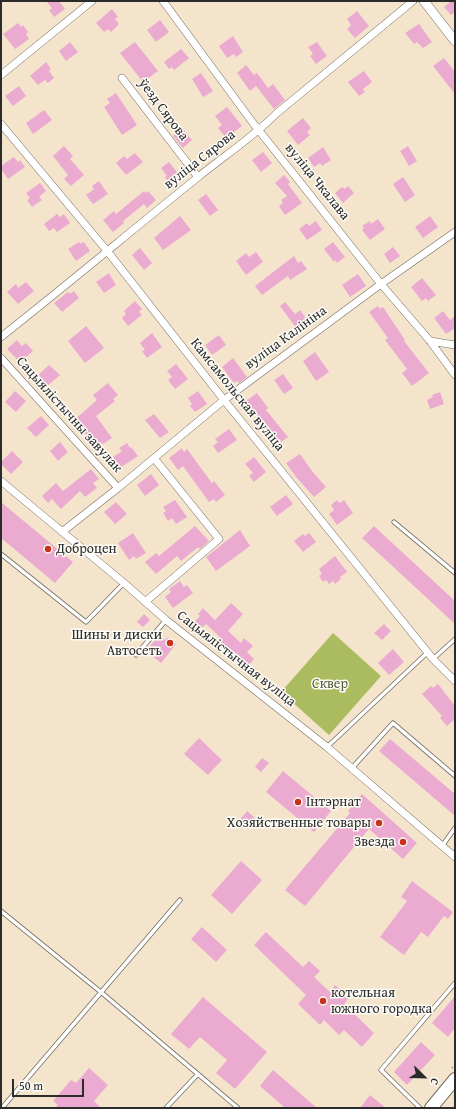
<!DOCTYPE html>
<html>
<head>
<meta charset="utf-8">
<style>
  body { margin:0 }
  #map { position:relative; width:456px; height:1109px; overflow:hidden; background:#f5e4cc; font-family:"Gentium Book Plus",serif }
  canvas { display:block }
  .frame { position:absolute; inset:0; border:2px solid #2b2b2b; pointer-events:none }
  .north { position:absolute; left:404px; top:1057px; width:40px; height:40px; -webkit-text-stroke:3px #fdfcf7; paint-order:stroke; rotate:113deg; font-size:11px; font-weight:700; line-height:16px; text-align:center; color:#2b2b2b }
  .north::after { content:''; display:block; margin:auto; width:14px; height:18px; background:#2b2b2b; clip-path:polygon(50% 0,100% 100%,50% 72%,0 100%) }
  .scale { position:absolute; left:12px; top:1079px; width:72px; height:18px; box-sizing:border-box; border:2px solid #2b2b2b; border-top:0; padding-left:5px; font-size:12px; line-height:14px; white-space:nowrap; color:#2b2b2b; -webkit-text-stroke:3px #fdfcf7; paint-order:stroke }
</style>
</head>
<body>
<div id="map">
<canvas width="456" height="1109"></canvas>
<div class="frame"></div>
<div class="north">С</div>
<div class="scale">50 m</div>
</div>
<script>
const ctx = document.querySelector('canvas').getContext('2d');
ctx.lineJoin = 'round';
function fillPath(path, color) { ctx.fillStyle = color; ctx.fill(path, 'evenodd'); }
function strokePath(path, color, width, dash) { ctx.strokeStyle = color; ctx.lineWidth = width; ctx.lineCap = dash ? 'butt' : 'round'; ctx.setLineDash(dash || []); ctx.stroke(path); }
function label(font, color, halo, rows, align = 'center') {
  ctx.font = font + ' "Gentium Book Plus",serif'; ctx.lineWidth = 3; ctx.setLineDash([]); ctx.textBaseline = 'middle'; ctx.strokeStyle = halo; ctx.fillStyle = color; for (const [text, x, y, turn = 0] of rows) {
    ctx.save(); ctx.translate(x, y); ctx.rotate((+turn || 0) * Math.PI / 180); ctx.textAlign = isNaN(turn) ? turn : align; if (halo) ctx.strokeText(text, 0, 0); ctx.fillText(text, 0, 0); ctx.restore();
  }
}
fillPath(new Path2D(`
  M333,633L381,676L329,735L281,692Z`), '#aabc5f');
fillPath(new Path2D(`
  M46,1H59L65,9L54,17L49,10L52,8Z
  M451,1H455V12L451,15L444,7Z
  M112,9L118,17L115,19L119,24L111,32L108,29L104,32L96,23Z
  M357,11L369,26L355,38L347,29L351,25L347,19Z
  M160,20L169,32L156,42L147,30Z
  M18,23L21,27L23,25L28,32L26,34L29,39L15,49L3,34Z
  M419,24L432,42L423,48L417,42L414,44L405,33Z
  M233,36L243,52L236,57L234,54L227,58L219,46Z
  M70,42L78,52L66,61L59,51Z
  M135,42L158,71L143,82L120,53Z
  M317,42L327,56L316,64L310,56L313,54L308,47Z
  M181,49L189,58L174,70L172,67L169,69L164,62Z
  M444,58L455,72V94L433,66Z
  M46,62L51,69L49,71L54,78L48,83L45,80L38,85L30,76Z
  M246,65L254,75L257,73L268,88L273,84L285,100L274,109L256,86L250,91L237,73Z
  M364,71L372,82L363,89L365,92L359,96L348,82Z
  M201,73L213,91L203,97L192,79Z
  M19,86L26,96L13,106L5,96Z
  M116,93L137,125L122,135L104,107L110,103L107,99Z
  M227,107L242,126L226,138L218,128L222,125L215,116Z
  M44,110L52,120L33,134L26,123Z
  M303,118L311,128L307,132L310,135L298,145L287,131Z
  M182,128L192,140L183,148L173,136Z
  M64,146L73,156L70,159L84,175L71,186L64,179L68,175L53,156Z
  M408,146L417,161L409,166L400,151Z
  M323,147L331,160L322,166L320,163L314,167L308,158Z
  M263,152L272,163L261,172L252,160Z
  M135,153L143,162L126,175L116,163L124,156L127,159Z
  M14,157L18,162L20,160L25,167L8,179L1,169V166Z
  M169,162L180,176L170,184L165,177L167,176L161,168Z
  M284,175L290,182L288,184L302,203L285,215L279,206L283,203L281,200L287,196L275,183Z
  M403,177L415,195L405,202L393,184Z
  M99,181L108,194L93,204L86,195L94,189L92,186Z
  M40,183L46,191L39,197L42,200L32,207L27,200L30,198L26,193Z
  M348,186L354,193L343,203L335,193L342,187L345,189Z
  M144,191L146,193L148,191L156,200L147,208L144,204L123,221L124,223L113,232L103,220L114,211L116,214Z
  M206,194L218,210L210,216L198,200Z
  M57,214L60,217L64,214L70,223L57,232L54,228L49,231L44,224Z
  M180,216L191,230L163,250L154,238Z
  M430,216L438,227L423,238L415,227Z
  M378,219L385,229L370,240L362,230L364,228L362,226L370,221L371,224Z
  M316,221L322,230L307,240L299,229L307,223L309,226Z
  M79,242L80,244L84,242L90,251L76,261L68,249Z
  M333,242L345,257L337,263L335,260L334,262L324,249Z
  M393,247L400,256L390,263L384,254Z
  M140,248L152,263L144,270L132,255Z
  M256,252L263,262L246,275L236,261L246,253L249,257Z
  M294,256L298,263L301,261L307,269L290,280L288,276L262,295L255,286Z
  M109,273L116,285L104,293L96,282Z
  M358,274L366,286L350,297L342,285Z
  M422,278L436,295L428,301L426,298L422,301L411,287Z
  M26,282L34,291L18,304L7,292L16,284L18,288Z
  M74,291L79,298L62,312L54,303L68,292L70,294Z
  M135,301L142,309L139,312L142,315L128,326L122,318L126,314L124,311Z
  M285,302L295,314L300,310L305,317L304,318L310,326L300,333L280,306Z
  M378,306L380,309L383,307L405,340L404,341L429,373L412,386L402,373L407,369L385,340L388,338L369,312Z
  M443,311L450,320L455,316V328L446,334L434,318Z
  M86,326L104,348L85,363L68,341Z
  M152,333L162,347L147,358L142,351L145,350L140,343Z
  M219,335L226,345L212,355L205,345Z
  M17,340L22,346L26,343L33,351L20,362L7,349Z
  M315,352L329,372L316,381L303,361Z
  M233,358L247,377L239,383L237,381L234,383L222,367Z
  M176,364L188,379L175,389L168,380L172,377L167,371Z
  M49,365L60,375L46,387L36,377Z
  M283,374L293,388L284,394L274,380Z
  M108,383L118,395L113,399L115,401L96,416L112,438L103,444L101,442L95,447L81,428L80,429L73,421L97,400L93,395Z
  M15,391L26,401L16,412L5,402Z
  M198,391L207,404L195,412L190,406L192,404L188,398Z
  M440,392L444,404L430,409L427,400L433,397L432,395Z
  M257,393L268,408L266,410L288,437L281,442L280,439L276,442L246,401Z
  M154,414L169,432L160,438L145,420Z
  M41,416L49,425L36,437L27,428Z
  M229,429L237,440L218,453L213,446L218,442L215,439Z
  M60,442L68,452L58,461L50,451Z
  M127,443L130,448L131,447L138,456L120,468L113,457L122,451L119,448Z
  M182,448L184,452L187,449L212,483L214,481L225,495L216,502L214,499L209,502L183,466L178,470L169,458Z
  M12,451L23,462L11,474L1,464V462Z
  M300,454L312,471L326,487L314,497L296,477L286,463Z
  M254,457L266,472L254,482L249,476L253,473L245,464Z
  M91,469L99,479L93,483L97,488L85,497L80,491L61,509L52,499L48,503L42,496L56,483L63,491Z
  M151,474L159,485L145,496L137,485Z
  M286,495L293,504L277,516L270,507Z
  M175,500L187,517L176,524L172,518L168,521L163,513L166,511L163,507Z
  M337,500L340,503L344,500L353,513L337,525L329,514L334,510L331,505Z
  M1,502L73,562L55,583L1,538Z
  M116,502L127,514L115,524L104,512Z
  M195,526L209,541L200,549L198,547L181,561L177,556L156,574L145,562L156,553L159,556Z
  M374,526L455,601V624L362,538Z
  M240,530L250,546L216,571L206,557Z
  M133,533L146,553L136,559L134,556L129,560L118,543Z
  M309,533L316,542L303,552L294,541L303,534L305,536Z
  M335,556L347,572L340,577L341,579L335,584L333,581L329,584L326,580L323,582L319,576L322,574L319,569Z
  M180,581L184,587L187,585L193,593L173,608L165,597L171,592L169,589Z
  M231,603L243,614L228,631L241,643L244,638L253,646L247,652L254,659L246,668L217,640L220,637L206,624L202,628L195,621L200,616L198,614L203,608L215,620Z
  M144,614L150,620L143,627L137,622Z
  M384,624L391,631L382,640L374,633Z
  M159,635L165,640L168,637L176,644L161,663L146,651Z
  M393,649L404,662L389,675L378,663Z
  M438,684L455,706V719L447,726L440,718L442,716L422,694L431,686L433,688Z
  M199,738L222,760L208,775L184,754Z
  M390,739L455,794V816L379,751Z
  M262,758L269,763L261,772L255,767Z
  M283,771L331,811L314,832L266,792Z
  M362,794L417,843L403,859L369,829L305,906L285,890L350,813L348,811Z
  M247,811L255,818L246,828L239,821Z
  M241,861L262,880L232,914L211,895Z
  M412,881L453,912L448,919L444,916L428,937L421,932L404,955L380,937L407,901L401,897Z
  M202,927L227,950L216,962L191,939Z
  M266,932L303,967L309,961L320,971L314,977L330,992L335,985L349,998L344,1004L374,1033L362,1047L344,1030L339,1035L324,1020L320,1025L298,1004L306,995L254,945Z
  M455,996V1028L448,1037L432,1023Z
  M203,997L267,1052L235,1089L216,1073L227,1060L200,1037L189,1049L171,1034Z
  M421,1042L435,1055L407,1085L394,1072Z
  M89,1068L108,1085L94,1101L101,1108H55L58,1105L53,1101L71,1080L76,1083Z
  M273,1070L317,1108H285L260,1086Z
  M370,1095L386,1108H360Z`), '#ebabd1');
const service = new Path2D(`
  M394,522L455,573
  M1,554L86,622L124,583
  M136,655L166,620
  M433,659L455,639
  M327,747L428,652
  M352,768L393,723L455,776
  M442,846L455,828
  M1,911L102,993L238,1108
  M2,1108L180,900
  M166,1108L198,1074
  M420,1108L381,1070L455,983`);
const minor = new Path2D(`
  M163,1L253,123L381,284L430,341L455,375
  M1,75L92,1
  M122,78L198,177
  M1,124L108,252L224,400L433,659L455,681
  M1,337C67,285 131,231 197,178C224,156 252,138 277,113L413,1
  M430,341L455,345
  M1,358L118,488
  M1,481L124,583L166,620L327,747L455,857
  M62,532L118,488L224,400L381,284L455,232
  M145,602L219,539L154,458`);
const tertiary = new Path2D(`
  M424,1L455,41`);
const primary = new Path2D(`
  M431,1108L455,1079`);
strokePath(service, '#726c63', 5);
strokePath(minor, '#726c63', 8);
strokePath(tertiary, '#726c63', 10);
strokePath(primary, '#726c63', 14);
strokePath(new Path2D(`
  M452,1068L455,1065
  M454,1108L455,1106`), '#726c63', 1.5, [1, 3]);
strokePath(service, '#fff', 3.5);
strokePath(minor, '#fff', 7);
strokePath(tertiary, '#fff', 9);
strokePath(primary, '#fff', 12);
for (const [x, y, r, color] of [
  [48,549,4,"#c8321e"],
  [170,643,4,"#c8321e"],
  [298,802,4,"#c8321e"],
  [379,823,4,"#c8321e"],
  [403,842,4,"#c8321e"],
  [323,1001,4,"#c8321e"]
]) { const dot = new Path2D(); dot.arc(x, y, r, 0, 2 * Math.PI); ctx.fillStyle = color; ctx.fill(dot); strokePath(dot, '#fdfcf7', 1.5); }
label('14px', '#2b2b2b', '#fdfcf7', [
  ["ўезд Сярова",163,110,53],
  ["вуліца Сярова",200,160,-38],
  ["вуліца Чкалава",317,182,51],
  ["вуліца Калініна",286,338,-36],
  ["Камсамольская вуліца",237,395,51],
  ["Сацыялістычны завулак",69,415,48],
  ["Сацыялістычная вуліца",236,659,38]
]);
label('14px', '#2b2b2b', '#fdfcf7', [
  ["Доброцен",56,549],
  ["Шины и диски",162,635,"right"],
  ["Автосеть",162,651,"right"],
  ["Інтэрнат",306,802],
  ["Хозяйственные товары",371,823,"right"],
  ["Звезда",395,842,"right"],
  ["котельная",331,993],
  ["южного городка",331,1009]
], 'left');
label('14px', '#575e3d', '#fdfcf7', [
  ["Сквер",330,684]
]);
</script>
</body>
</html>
